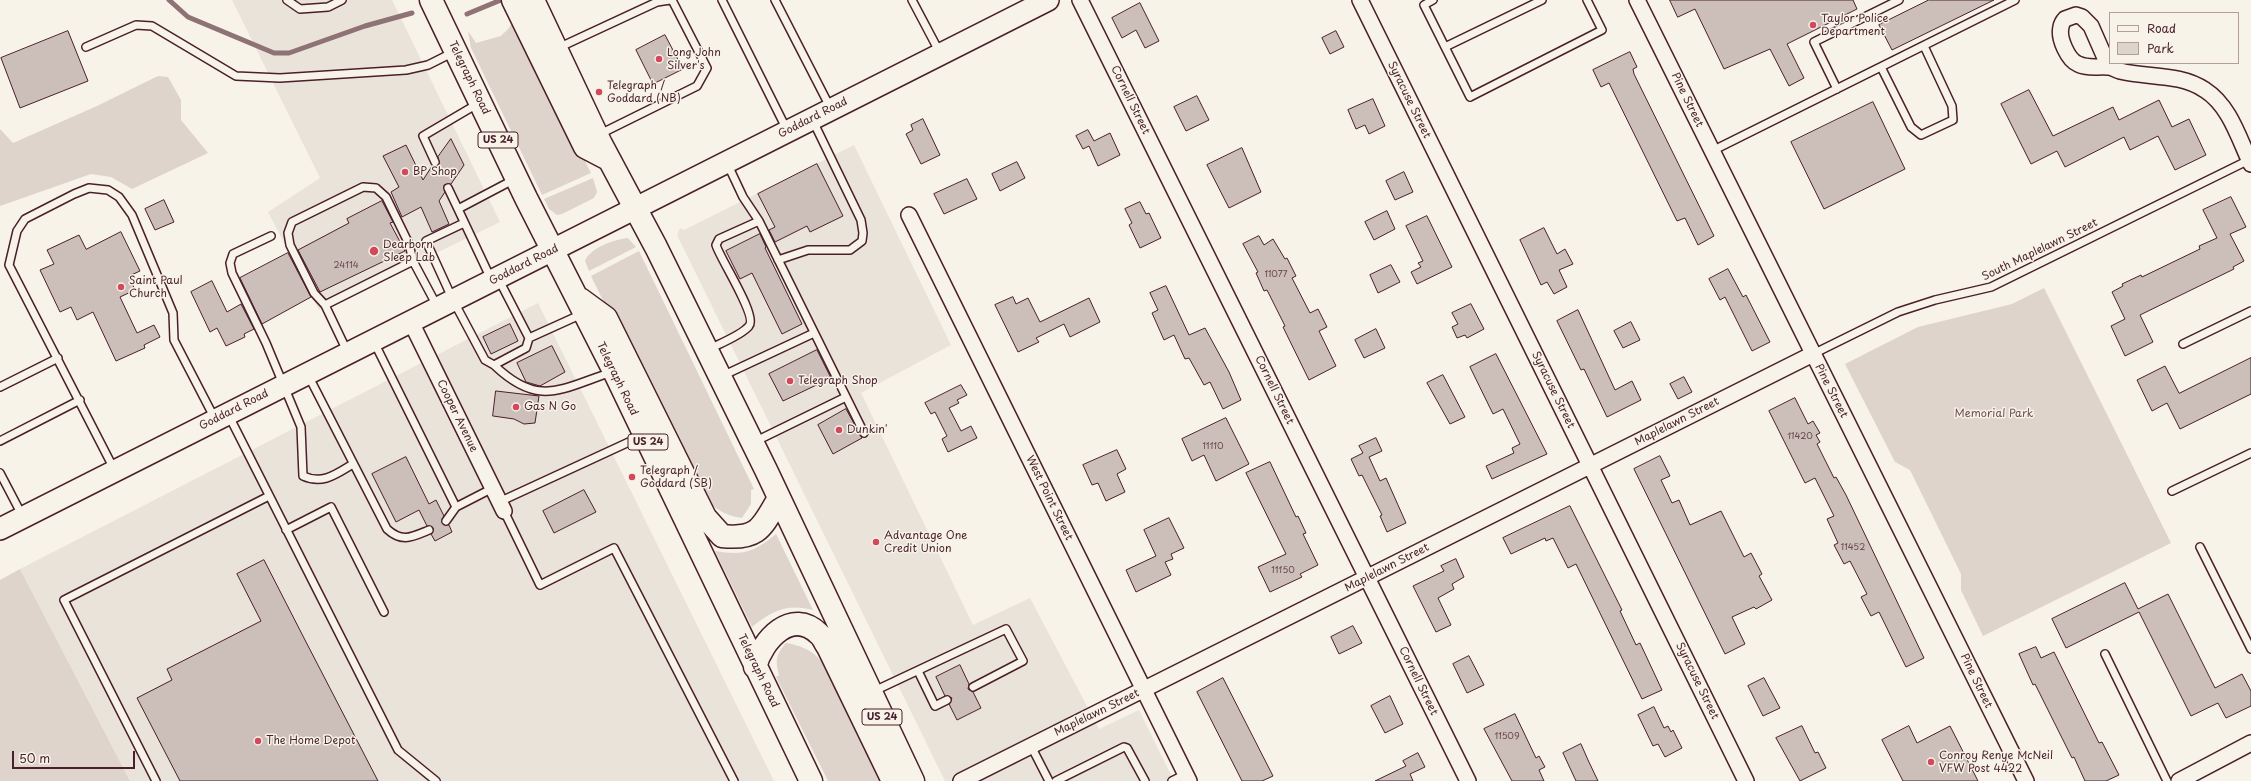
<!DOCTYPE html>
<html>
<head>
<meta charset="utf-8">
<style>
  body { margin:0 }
  #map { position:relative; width:2251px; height:781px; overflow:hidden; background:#f7f3e8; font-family:"Playpen Sans",sans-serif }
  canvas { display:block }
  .legend { position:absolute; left:2109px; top:12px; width:130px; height:52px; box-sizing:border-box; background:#f7f3e8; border:1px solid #b29e9c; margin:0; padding:5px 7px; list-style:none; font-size:12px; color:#4a1f2b }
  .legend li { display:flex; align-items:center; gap:8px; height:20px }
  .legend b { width:20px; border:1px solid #b29e9c }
  .scale { position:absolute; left:12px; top:751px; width:123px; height:18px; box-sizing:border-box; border:2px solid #4a1f2b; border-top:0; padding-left:5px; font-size:12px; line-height:14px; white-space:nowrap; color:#4a1f2b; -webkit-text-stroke:3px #f7f3e8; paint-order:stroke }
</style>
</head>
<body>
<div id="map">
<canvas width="2251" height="781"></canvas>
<ul class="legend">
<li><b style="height:5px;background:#f7f3e8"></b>Road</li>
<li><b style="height:11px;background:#ded4cc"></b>Park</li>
</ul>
<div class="scale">50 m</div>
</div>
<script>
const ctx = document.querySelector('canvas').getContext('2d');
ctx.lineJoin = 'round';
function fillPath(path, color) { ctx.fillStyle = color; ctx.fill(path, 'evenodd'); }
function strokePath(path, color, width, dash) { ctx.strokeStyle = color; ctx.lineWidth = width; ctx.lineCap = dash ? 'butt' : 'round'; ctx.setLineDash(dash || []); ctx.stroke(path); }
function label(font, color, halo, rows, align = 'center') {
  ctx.font = font + ' "Playpen Sans",sans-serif'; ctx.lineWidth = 3; ctx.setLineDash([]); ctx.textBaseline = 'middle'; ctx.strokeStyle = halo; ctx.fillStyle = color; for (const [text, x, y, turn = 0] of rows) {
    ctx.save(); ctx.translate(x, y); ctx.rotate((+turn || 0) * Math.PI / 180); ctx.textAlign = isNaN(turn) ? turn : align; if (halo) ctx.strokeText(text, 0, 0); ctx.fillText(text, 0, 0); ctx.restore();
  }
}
fillPath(new Path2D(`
  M232,0H392L500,222L319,310L268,212L320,178Z
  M854,145L951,345L861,393L973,625L1030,598L1099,729L1139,710L1174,781H945L677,235L680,228L684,230Z
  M538,303L774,781H130L20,569Z`), '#eae3da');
fillPath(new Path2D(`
  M514,18L591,173L542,195L471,48L468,31L476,43L501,36L509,28Z
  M158,76L168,77L181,100V120L208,153L132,189L111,177L91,174L0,206V129L13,143L97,106Z
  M593,178L597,192L594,198L562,214L557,215L549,209L544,199Z
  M628,238L636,247L589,271L585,261C590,248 615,239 628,238Z
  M639,251L754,489L751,490V504L742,518C719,515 708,502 694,486L591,276Z
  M2044,288L2171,543L1983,636L1961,590V574L1910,470L1895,462L1845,364L1918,327L2012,304Z
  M776,534L813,610C788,603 771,611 752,627L715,551C742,556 755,552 776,534Z
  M20,569L130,781H0V580Z
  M786,643C804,646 819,653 827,671L831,670L885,781H828L776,677L779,675C775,661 776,654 786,643Z`), '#ded4cc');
strokePath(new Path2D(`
  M169,0L188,17L274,53H289L365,26L412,13
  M467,14L501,0`), '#8e7275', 5);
const building = new Path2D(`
  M1670,0H1853L1857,9L1787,44L1804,78L1789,86L1770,49L1724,69L1695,9L1678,17Z
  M1929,0H1994L1892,50L1879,25Z
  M1140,3L1159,41L1145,48L1136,30L1122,38L1112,18Z
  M68,31L88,81L20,108L1,58Z
  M1336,31L1344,47L1330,54L1322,38Z
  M665,35L683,69L653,84L636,50Z
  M1630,52L1637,67L1633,69L1634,74L1714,236L1698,245L1685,218L1677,221L1609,83L1601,87L1593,70Z
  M2029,90L2053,136L2113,107L2119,120L2159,100L2172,127L2189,119L2206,155L2175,170L2158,136L2130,150L2124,137L2065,167L2057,151L2031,164L2001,104Z
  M1197,96L1209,120L1186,131L1174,107Z
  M1373,99L1385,126L1369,134L1365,125L1356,129L1348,110Z
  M1873,102L1905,169L1824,209L1791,142Z
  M923,119L940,155L921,164L906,134L913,130L911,125Z
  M1088,130L1094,141L1110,133L1120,155L1098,166L1089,146L1083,149L1076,136Z
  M451,139L464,165L451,184L444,185L445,192L439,201L449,224L432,232L421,207L402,217L391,192L399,187L383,156L406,145L423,180L432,166L439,165L438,157Z
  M1242,148L1261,192L1229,208L1207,165Z
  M1017,162L1025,178L1000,191L992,174Z
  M817,164L843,216L810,232L807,226L775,242L769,230L775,227L758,194Z
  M1404,172L1413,192L1395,200L1386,181Z
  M967,179L977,199L944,214L934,194Z
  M2231,197L2246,227L2230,234L2244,261L2233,267L2234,269L2140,315L2153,342L2125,356L2111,326L2125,319L2112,292L2123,286L2122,284L2141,275L2142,277L2200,249L2199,246L2217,238L2203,210Z
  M164,200L174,222L155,230L145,209Z
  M382,201L393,222L390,223L405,251L320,292L298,250L349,223L347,219Z
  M1140,202L1146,214L1149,213L1161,238L1140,248L1129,225L1132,223L1125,209Z
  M1387,211L1395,229L1374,240L1365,222Z
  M1427,216L1452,267L1417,284L1411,272L1421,267L1418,263L1423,261L1406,226Z
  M1544,228L1557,254L1565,249L1573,264L1559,270L1567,287L1554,294L1547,282L1541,285L1520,240Z
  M121,232L140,271L129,276L135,290L120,297L137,333L154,325L160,337L144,345L145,348L116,361L93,312L77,320L71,307L60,312L40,270L54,264L47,250L79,235L86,249Z
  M760,234L766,247L765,248L802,324L782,334L752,273L740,279L726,251Z
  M1259,236L1264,245L1273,239L1285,259L1287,258L1296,276L1292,278L1310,313L1318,309L1327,327L1319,331L1336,366L1309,380L1283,327L1285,326L1267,290L1264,291L1256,273L1258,272L1243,244Z
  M288,253L311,297L262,324L240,278Z
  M1391,265L1400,282L1378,293L1370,275Z
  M1728,269L1743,297L1746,295L1770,342L1752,351L1725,297L1720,300L1709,279Z
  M212,281L227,312L241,304L254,329L244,334L245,337L226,346L217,328L210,332L191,292Z
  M1166,286L1189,335L1205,328L1229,372L1241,400L1223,409L1210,382L1204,385L1189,358L1185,359L1174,335L1164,340L1152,313L1158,310L1150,293Z
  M1013,297L1016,304L1028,298L1040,322L1089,298L1100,322L1070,337L1064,324L1036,338L1039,342L1018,352L995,305Z
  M1471,304L1484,329L1467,338L1465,335L1457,338L1452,327L1458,324L1452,313Z
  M1578,310L1615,390L1632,381L1641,400L1607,417L1584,369L1581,370L1557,321Z
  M1631,322L1640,340L1623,348L1614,331Z
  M510,324L518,341L491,354L483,337Z
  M1376,329L1385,348L1364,358L1355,340Z
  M552,346L565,372L540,386L526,382L517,363Z
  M817,350L831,378L783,401L769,374Z
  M1496,354L1547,454L1492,479L1486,466L1514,453L1512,448L1520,444L1503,409L1493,414L1470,367Z
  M2251,358V394L2180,429L2167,403L2152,411L2137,380L2165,366L2179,393Z
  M1443,375L1465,417L1450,424L1427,383Z
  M1684,377L1692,392L1678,399L1670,384Z
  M961,385L967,395L957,400L959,403L949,408L961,431L971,426L977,438L948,452L942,439L947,436L935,412L931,414L925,403Z
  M496,391L539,396L535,423L524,424L514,419L493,416Z
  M1795,398L1808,424L1813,421L1820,433L1816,435L1820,442L1817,444L1834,478L1836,477L1846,495L1924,658L1906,667L1879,612L1871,616L1861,597L1867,594L1850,561L1844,564L1834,545L1838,543L1827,519L1834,516L1815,478L1805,483L1769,411Z
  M846,409L862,438L833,454L818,425Z
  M1226,418L1249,464L1216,481L1204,455L1192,461L1182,439Z
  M1376,438L1382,451L1369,457L1380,481L1386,478L1406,523L1387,532L1380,516L1382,515L1362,475L1359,476L1351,459L1363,453L1359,446Z
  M1117,450L1126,469L1117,474L1125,492L1106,501L1098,483L1092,485L1083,465Z
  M1660,456L1670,476L1661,480L1672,503L1679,500L1690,525L1721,511L1744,557L1751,553L1762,574L1759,576L1772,600L1756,609L1754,607L1732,617L1745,644L1725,654L1634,469Z
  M406,457L429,504L436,500L444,516L442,523L449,525L452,532L435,541L431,534L433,528L427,526L419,510L396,522L372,474Z
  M1270,462L1296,517L1298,516L1306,533L1303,534L1318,565L1300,574L1302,577L1270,592L1258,567L1286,554L1246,473Z
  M584,490L596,512L554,533L543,511Z
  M1570,506L1622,610L1620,611L1636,645L1640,643L1662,690L1642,699L1576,564L1568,568L1553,538L1546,541L1545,538L1511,554L1503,538Z
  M1169,518L1184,548L1171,554L1173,559L1165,562L1171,575L1136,592L1126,570L1156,556L1144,530Z
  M1456,559L1464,577L1452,584L1454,589L1438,598L1451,625L1436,632L1413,586L1444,571L1441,566Z
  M264,560L305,640L378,781H180L137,698L172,680L167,669L261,621L237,574Z
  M2125,583L2138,609L2168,594L2215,688L2242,674L2251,691V706L2226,718L2218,703L2191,716L2139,612L2066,648L2052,619Z
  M1353,626L1362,643L1339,654L1331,637Z
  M2036,647L2041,658L2054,652L2099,743L2102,742L2119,775L2106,781H2085L2074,757L2072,758L2035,684L2033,685L2019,654Z
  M1469,656L1484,685L1467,693L1453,664Z
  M960,665L969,684L968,689L973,692L981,708L957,720L949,704L952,698L945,696L936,677Z
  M1223,678L1273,776L1262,781H1242L1197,692Z
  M1764,678L1780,708L1763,716L1748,686Z
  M1390,696L1403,724L1385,733L1371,706Z
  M1654,707L1664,728L1668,726L1671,732L1673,730L1682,748L1665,757L1658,744L1653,746L1638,715Z
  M1515,714L1536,758L1539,756L1545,767L1539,770L1544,781H1512L1484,729Z
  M1802,726L1815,753L1818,752L1826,768L1800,781L1776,738Z
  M1909,726L1917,743L1950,726L1978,781H1903L1882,740Z
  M1581,744L1588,760L1598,781H1576L1563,753Z
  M1418,753L1425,767L1410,774L1413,781H1375L1406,766L1403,761Z`);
fillPath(building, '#ccbfb9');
strokePath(building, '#4a1f2b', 1);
const lane = new Path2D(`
  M287,0L300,9L328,7L342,0
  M722,0L787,130
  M775,0L831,109
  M912,0L940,53
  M1433,0L1424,5L1470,97L1602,30L1587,0
  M86,47L136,25L152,26L236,76L280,78L406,70L428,65L454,52
  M1445,47L1542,0
  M558,48L657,2L670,0
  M1881,67L1911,127L1921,135L1953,120L1952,106L1924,46
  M1837,89L1814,42L1899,0
  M598,135L697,86L707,68L672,0
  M1712,151L2015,0
  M435,162L423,136L479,103
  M727,163L743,197L759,221L864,433
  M448,188L458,209L515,179
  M458,209L491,279
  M464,223L426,241L453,300L485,360L494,365L526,348L529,338L498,278
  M271,236L233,254L230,263L232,273L266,343L301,427L303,476C323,485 336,474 353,464
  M778,260L808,250H850L862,241L863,233L861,220L813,121
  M325,305L413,261
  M529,338L582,314
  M374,342L456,507
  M2183,344L2251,311
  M709,349C719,344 742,335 749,326C758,316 720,259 716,245L719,239L759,221
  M347,351L325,305L314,293L290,245L288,233L292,222L363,187L376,188L386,197L409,244L413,261L437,306
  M1813,354L1898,312L1935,300L1991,287L2249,160
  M494,365C539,408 560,389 612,372
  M308,375L387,529C402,543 412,537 429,530
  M722,376L814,333
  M0,387L58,358
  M229,416L398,750L436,781
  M0,441L80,400
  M754,442L846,397
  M114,469L9,265L17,231L25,219L74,194L89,188L108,190L119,197L132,215L173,313L174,340L215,419
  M0,473L22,515
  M2172,491L2251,453
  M499,502L642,436
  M504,511L540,585L614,548L734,781
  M446,521L456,507L493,488
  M286,530L331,507L384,612
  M2200,547L2251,649
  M2105,654L2167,781
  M918,671L935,706L947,700
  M872,692L1006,629L1023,661L973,687
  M1031,746L1049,781
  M156,781L64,600L269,496
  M1056,781L1124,747L1127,748L1145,781
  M1172,781L1186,774`);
const street = new Path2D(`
  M1080,0L1468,781
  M1360,0L1746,781
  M1637,0L2026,781
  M2109,67L2091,26L2082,17L2076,15L2065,19C2063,21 2061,25 2061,27C2058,38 2068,60 2078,64C2088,69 2098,66 2108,67C2112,67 2116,70 2120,71C2148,78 2180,73 2205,90C2230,106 2239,139 2251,164
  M909,215L1189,781
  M411,322L504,511
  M961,781L1813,354
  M2179,781L2251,743`);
const secondary = new Path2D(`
  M0,529L1048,0`);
const primary = new Path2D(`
  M431,0L526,198L614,371L811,781
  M513,0L585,147L608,159
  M533,0L601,144L656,247L766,470L913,781
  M580,299L606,318L705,517L722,536C759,540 762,527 779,498
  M755,667C762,640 792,607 819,634C823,637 825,643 828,647L893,781`);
strokePath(lane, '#4a1f2b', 10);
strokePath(street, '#4a1f2b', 18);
strokePath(secondary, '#4a1f2b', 24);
strokePath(primary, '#4a1f2b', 25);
strokePath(lane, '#f7f3e8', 7);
strokePath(street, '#f7f3e8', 15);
strokePath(secondary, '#f7f3e8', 21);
strokePath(primary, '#f7f3e8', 22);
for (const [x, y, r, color] of [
  [1813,25,4,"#d1495b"],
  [659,59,4,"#d1495b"],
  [599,92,4,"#d1495b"],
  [405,172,4,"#d1495b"],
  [374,251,5,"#d1495b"],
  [121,287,4,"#d1495b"],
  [790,381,4,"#d1495b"],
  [516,407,4,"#d1495b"],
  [839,430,4,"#d1495b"],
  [632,477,4,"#d1495b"],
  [876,542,4,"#d1495b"],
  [258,741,4,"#d1495b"],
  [1931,762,4,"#d1495b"]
]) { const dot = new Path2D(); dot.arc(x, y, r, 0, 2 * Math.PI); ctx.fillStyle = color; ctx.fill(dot); strokePath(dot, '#f7f3e8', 1.5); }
label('9px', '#6a474e', null, [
  ["24114",346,266],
  ["11077",1276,275],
  ["11420",1800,437],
  ["11110",1213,447],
  ["11452",1853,548],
  ["11150",1283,571],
  ["11509",1507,737]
]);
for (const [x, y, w] of [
  [498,140,40],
  [648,442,40],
  [882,717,40]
]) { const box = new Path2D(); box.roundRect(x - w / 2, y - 8, w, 16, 3); ctx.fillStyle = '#f7f3e8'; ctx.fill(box); strokePath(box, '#4a1f2b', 1); }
label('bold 10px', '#4a1f2b', null, [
  ["US 24",498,140],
  ["US 24",648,442],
  ["US 24",882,717]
]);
label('11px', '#4a1f2b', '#f7f3e8', [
  ["Taylor Police",1821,19],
  ["Department",1821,32],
  ["Long John",667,53],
  ["Silver's",667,66],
  ["Telegraph /",607,86],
  ["Goddard (NB)",607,99],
  ["BP Shop",413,172],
  ["Dearborn",383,245],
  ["Sleep Lab",383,258],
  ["Saint Paul",129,281],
  ["Church",129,294],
  ["Telegraph Shop",798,381],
  ["Gas N Go",524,407],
  ["Dunkin'",847,430],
  ["Telegraph /",640,471],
  ["Goddard (SB)",640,484],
  ["Advantage One",884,536],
  ["Credit Union",884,549],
  ["The Home Depot",266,741],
  ["Conroy Renye McNeil",1939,756],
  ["VFW Post 4422",1939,769]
], 'left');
label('11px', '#4a1f2b', '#f7f3e8', [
  ["Telegraph Road",469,78,64],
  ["Cornell Street",1130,100,64],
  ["Syracuse Street",1409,100,64],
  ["Pine Street",1687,100,64],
  ["Goddard Road",813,118,-27],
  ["South Maplelawn Street",2040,250,-26],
  ["Goddard Road",524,265,-27],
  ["Telegraph Road",617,379,64],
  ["Cornell Street",1274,390,64],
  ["Syracuse Street",1553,390,64],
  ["Pine Street",1831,391,63],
  ["Goddard Road",234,410,-27],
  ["Cooper Avenue",457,416,64],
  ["Maplelawn Street",1677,422,-27],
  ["West Point Street",1049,498,64],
  ["Maplelawn Street",1387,568,-27],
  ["Telegraph Road",758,671,64],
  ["Cornell Street",1418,681,64],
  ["Syracuse Street",1697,681,64],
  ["Pine Street",1976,681,64],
  ["Maplelawn Street",1097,713,-26]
]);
label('11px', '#6f4c53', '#f7f3e8', [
  ["Memorial Park",1994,414]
]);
</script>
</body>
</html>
